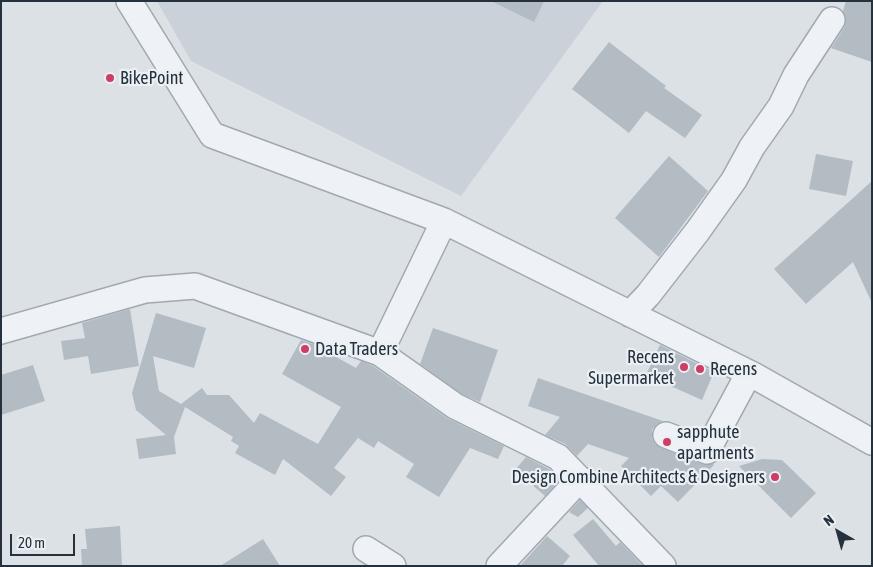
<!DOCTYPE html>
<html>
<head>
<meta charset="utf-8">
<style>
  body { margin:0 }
  #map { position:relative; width:873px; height:567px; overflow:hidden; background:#dce1e6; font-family:"Asap Condensed",sans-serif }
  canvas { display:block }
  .frame { position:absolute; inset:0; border:2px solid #25313c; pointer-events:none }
  .north { position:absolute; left:813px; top:507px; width:50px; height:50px; -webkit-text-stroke:4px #ebf0f4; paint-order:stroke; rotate:322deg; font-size:14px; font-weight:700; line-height:20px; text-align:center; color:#25313c }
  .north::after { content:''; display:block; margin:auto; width:18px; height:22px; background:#25313c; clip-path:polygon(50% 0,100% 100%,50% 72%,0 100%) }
  .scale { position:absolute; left:10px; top:534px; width:65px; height:22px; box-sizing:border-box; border:2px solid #25313c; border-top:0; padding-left:6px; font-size:15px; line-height:18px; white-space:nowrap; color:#25313c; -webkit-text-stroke:4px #ebf0f4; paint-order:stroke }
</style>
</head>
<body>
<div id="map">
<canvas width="873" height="567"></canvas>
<div class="frame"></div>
<div class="north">N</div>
<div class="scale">20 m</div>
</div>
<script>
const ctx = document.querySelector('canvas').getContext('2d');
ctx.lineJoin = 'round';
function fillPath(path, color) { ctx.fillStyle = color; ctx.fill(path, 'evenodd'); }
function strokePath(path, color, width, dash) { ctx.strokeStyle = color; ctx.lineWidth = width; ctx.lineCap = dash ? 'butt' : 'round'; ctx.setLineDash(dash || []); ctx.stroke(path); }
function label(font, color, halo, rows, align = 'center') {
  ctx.font = font + ' "Asap Condensed",sans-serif'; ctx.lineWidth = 4.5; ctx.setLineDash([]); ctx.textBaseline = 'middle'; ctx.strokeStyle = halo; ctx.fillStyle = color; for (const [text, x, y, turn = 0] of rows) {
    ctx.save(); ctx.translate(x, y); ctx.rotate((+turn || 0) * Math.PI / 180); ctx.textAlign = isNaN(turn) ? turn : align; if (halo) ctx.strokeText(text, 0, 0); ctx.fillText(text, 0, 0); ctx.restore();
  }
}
fillPath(new Path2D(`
  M157,1H603L461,196L191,61Z`), '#cad1d8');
fillPath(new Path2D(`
  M491,1H544L534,22Z
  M846,1H872V62L831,48L844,28L846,21L843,11Z
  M609,42L666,86L664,88L702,115L685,138L646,111L629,133L572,89Z
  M816,154L853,161L846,196L809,189Z
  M669,156L708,191L659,257L615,218Z
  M872,181V303L853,262L806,304L774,269Z
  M130,309L139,366L91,374L88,356L64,360L61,341L85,338L82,323Z
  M156,313L206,328L194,368L153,356L159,391L181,404L202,388L207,395H229L254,423L260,413L318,444L341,407L282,374L301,340L313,344L356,368L361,361L373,366L447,418L504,446L498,459L470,448L439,497L406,477L414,464L378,441L374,448L358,438L334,468L346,477L331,496L283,459L275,475L235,453L239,446L231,441L233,437L185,407L174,437L176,454L139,459L136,439L166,435L136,410L132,393Z
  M433,328L498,350L480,402L462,394L420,364Z
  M660,345L714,372L702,400L646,375Z
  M33,365L45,401L1,415V375Z
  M538,378L663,421L657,424L652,430V438L655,444L661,448L702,464H713L714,465L678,502L661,486L651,496L621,466L629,458L588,444L577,456L565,444L545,435L560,417L528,406Z
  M526,457L549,469L560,480L545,496L515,470Z
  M762,459L782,460L816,493L791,518L739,466Z
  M580,500L588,508L578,517L569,512Z
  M593,519L616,546L620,542L643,566H599L573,535Z
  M120,526L122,566H82L81,549H87L85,529Z
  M547,536L570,556L562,566H520Z
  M263,539L280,566H220Z`), '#b3bbc3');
const street = new Path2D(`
  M129,1L212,135L444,221L753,375L872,442
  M630,314L648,295L697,232L734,180L752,147L781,106L796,75L832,20
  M1,331L145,290L195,286L380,353L455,406L558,457L663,566
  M380,353L444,221
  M666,435L707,451L749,373
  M366,549L393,566
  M499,566L580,479`);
strokePath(street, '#a1a9b0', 28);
strokePath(street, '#eef1f5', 25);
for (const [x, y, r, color] of [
  [110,78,5,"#cf3d65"],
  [305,349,5,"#cf3d65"],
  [684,367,5,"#cf3d65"],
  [700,369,5,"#cf3d65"],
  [667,442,5,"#cf3d65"],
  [775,477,5,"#cf3d65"]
]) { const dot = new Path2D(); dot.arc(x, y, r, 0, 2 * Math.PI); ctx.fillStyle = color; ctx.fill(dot); strokePath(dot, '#ebf0f4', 2); }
label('18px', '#25313c', '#ebf0f4', [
  ["BikePoint",120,78],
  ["Data Traders",315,349],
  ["Recens",674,357,"right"],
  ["Supermarket",674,378,"right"],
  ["Recens",710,369],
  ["sapphute",677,432],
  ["apartments",677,453],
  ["Design Combine Architects & Designers",765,477,"right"]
], 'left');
</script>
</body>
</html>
